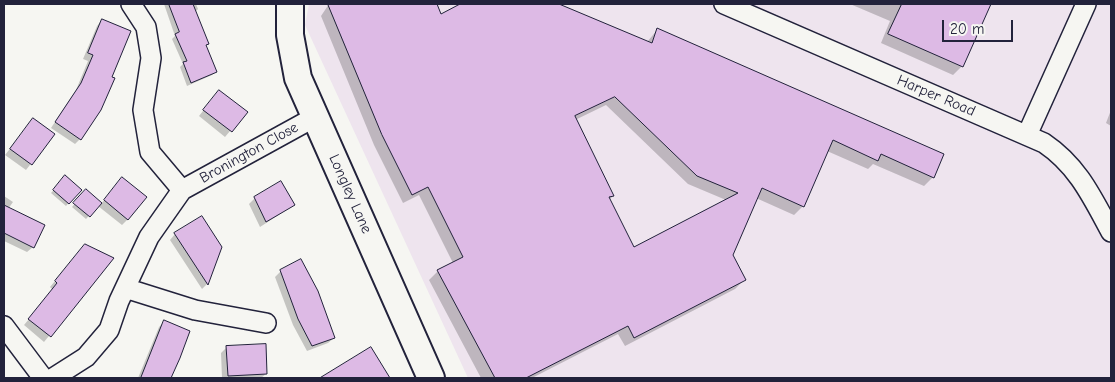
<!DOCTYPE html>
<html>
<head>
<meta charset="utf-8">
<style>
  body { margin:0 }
  #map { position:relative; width:1115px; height:382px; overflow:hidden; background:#f6f6f2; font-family:"Comic Neue",sans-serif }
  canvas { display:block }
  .frame { position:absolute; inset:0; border:5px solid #22223b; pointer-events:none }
  .scale { position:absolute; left:942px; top:20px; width:71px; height:22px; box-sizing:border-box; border:2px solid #22223b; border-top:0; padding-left:6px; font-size:15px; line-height:18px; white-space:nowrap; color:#22223b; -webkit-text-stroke:4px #f6f6f2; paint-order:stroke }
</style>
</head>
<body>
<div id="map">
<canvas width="1115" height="382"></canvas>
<div class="frame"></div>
<div class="scale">20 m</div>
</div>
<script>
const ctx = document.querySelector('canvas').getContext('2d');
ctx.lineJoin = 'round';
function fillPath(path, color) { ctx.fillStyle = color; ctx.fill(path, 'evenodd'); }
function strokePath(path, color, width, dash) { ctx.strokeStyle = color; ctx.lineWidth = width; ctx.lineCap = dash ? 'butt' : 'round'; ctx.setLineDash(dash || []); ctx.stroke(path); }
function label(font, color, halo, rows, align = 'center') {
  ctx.font = font + ' "Comic Neue",sans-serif'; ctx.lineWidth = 4; ctx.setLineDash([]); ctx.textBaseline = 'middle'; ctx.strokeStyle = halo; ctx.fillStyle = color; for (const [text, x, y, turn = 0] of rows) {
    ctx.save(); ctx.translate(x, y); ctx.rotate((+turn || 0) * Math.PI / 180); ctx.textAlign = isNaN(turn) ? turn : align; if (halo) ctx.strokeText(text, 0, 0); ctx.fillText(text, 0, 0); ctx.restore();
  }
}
fillPath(new Path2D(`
  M309,4H1111V378H468L305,25Z`), '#eee4ee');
fillPath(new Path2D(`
  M164,4H196L198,9L195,12L208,44L205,46L216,72L212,75L187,86L180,67L183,64L172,39L175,36Z
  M329,4H435L440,16L463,4H561L562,6L647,42L658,29L933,177L924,186L873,164L868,169L827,151L803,206L794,215L756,198L731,255L744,280L735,289L625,346L618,334L532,378H481L429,280L438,271L453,263L419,195L403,203L374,145L321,16ZM606,105L688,184L726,200L633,249L609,200L613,196L575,120Z
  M850,4H989L962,66L953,75L881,43L890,21Z
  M102,20L110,78L80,139L75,144L51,128L76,90L88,61L83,59L97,26Z
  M214,97L246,112L225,137L199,116Z
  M1111,110V126L1106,123Z
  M33,120L53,135L26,170L5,155Z
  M66,177L80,190L66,206L51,193Z
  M117,184L128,219L122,225L98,206L86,219L72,207L86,191L101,204Z
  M4,196L13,202L8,209L33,247L27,252L4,241Z
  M255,198L294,205L260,227L249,204Z
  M175,234L221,248L207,284L202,289L170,240Z
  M79,252L112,259L44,342L24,325L53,290L50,287Z
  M281,271L334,338L328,343L307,351L293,325L275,277Z
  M164,322L188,331L170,378H138L159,327Z
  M227,347L266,374L261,378H222L221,353Z
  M371,349L389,378H322Z`), '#0003');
const building = new Path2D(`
  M169,4H193L209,44L206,45L217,72L191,83L183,62L187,61L175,34L179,32Z
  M328,4H437L441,14L460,4H559L652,43L657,28L944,154L934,178L881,154L878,161L833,140L804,207L762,188L733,255L746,280L634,338L628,326L526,378H495L437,270L463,257L428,187L412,195L382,135ZM615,97L697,176L738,193L634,247L609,197L614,196L575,116Z
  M902,4H991L963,67L888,34Z
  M102,19L131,31L112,77L115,78L101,110L81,140L55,122L81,83L93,55L88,53Z
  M219,90L248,112L232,132L203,110Z
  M33,118L55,134L32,165L10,149Z
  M65,175L82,190L69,204L53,190Z
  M122,177L147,197L128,220L104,200Z
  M281,181L295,205L266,222L254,197Z
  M86,189L102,203L90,217L73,203Z
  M4,205L45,225L34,248L4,233Z
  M202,216L222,247L208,285L174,233Z
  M85,244L114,258L51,337L28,319L57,283L55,281Z
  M301,259L318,291L335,338L312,346L298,319L280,270Z
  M164,320L190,331L180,358L171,378H141Z
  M266,344L267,374L228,376L226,346Z
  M371,347L390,378H320Z`);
fillPath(building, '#ddbae5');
strokePath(building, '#22223b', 1);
const minor = new Path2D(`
  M131,4L146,27L151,58L143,110L150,152L182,190
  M724,4L1044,143C1078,166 1092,197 1111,232
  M1027,135L1086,4
  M125,288L195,310L266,323
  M4,326L43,378
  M53,378L86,357L109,330L119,301L149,237L182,190L315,117`);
const secondary = new Path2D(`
  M290,4V35L298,78L431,378`);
strokePath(minor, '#22223b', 22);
strokePath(secondary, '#22223b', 30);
strokePath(minor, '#f6f6f2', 19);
strokePath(secondary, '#f6f6f2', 26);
label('15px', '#22223b', '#f6f6f2', [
  ["Harper Road",936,96,23],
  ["Bronington Close",249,153,-29],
  ["Longley Lane",350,194,66]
]);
</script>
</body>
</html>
